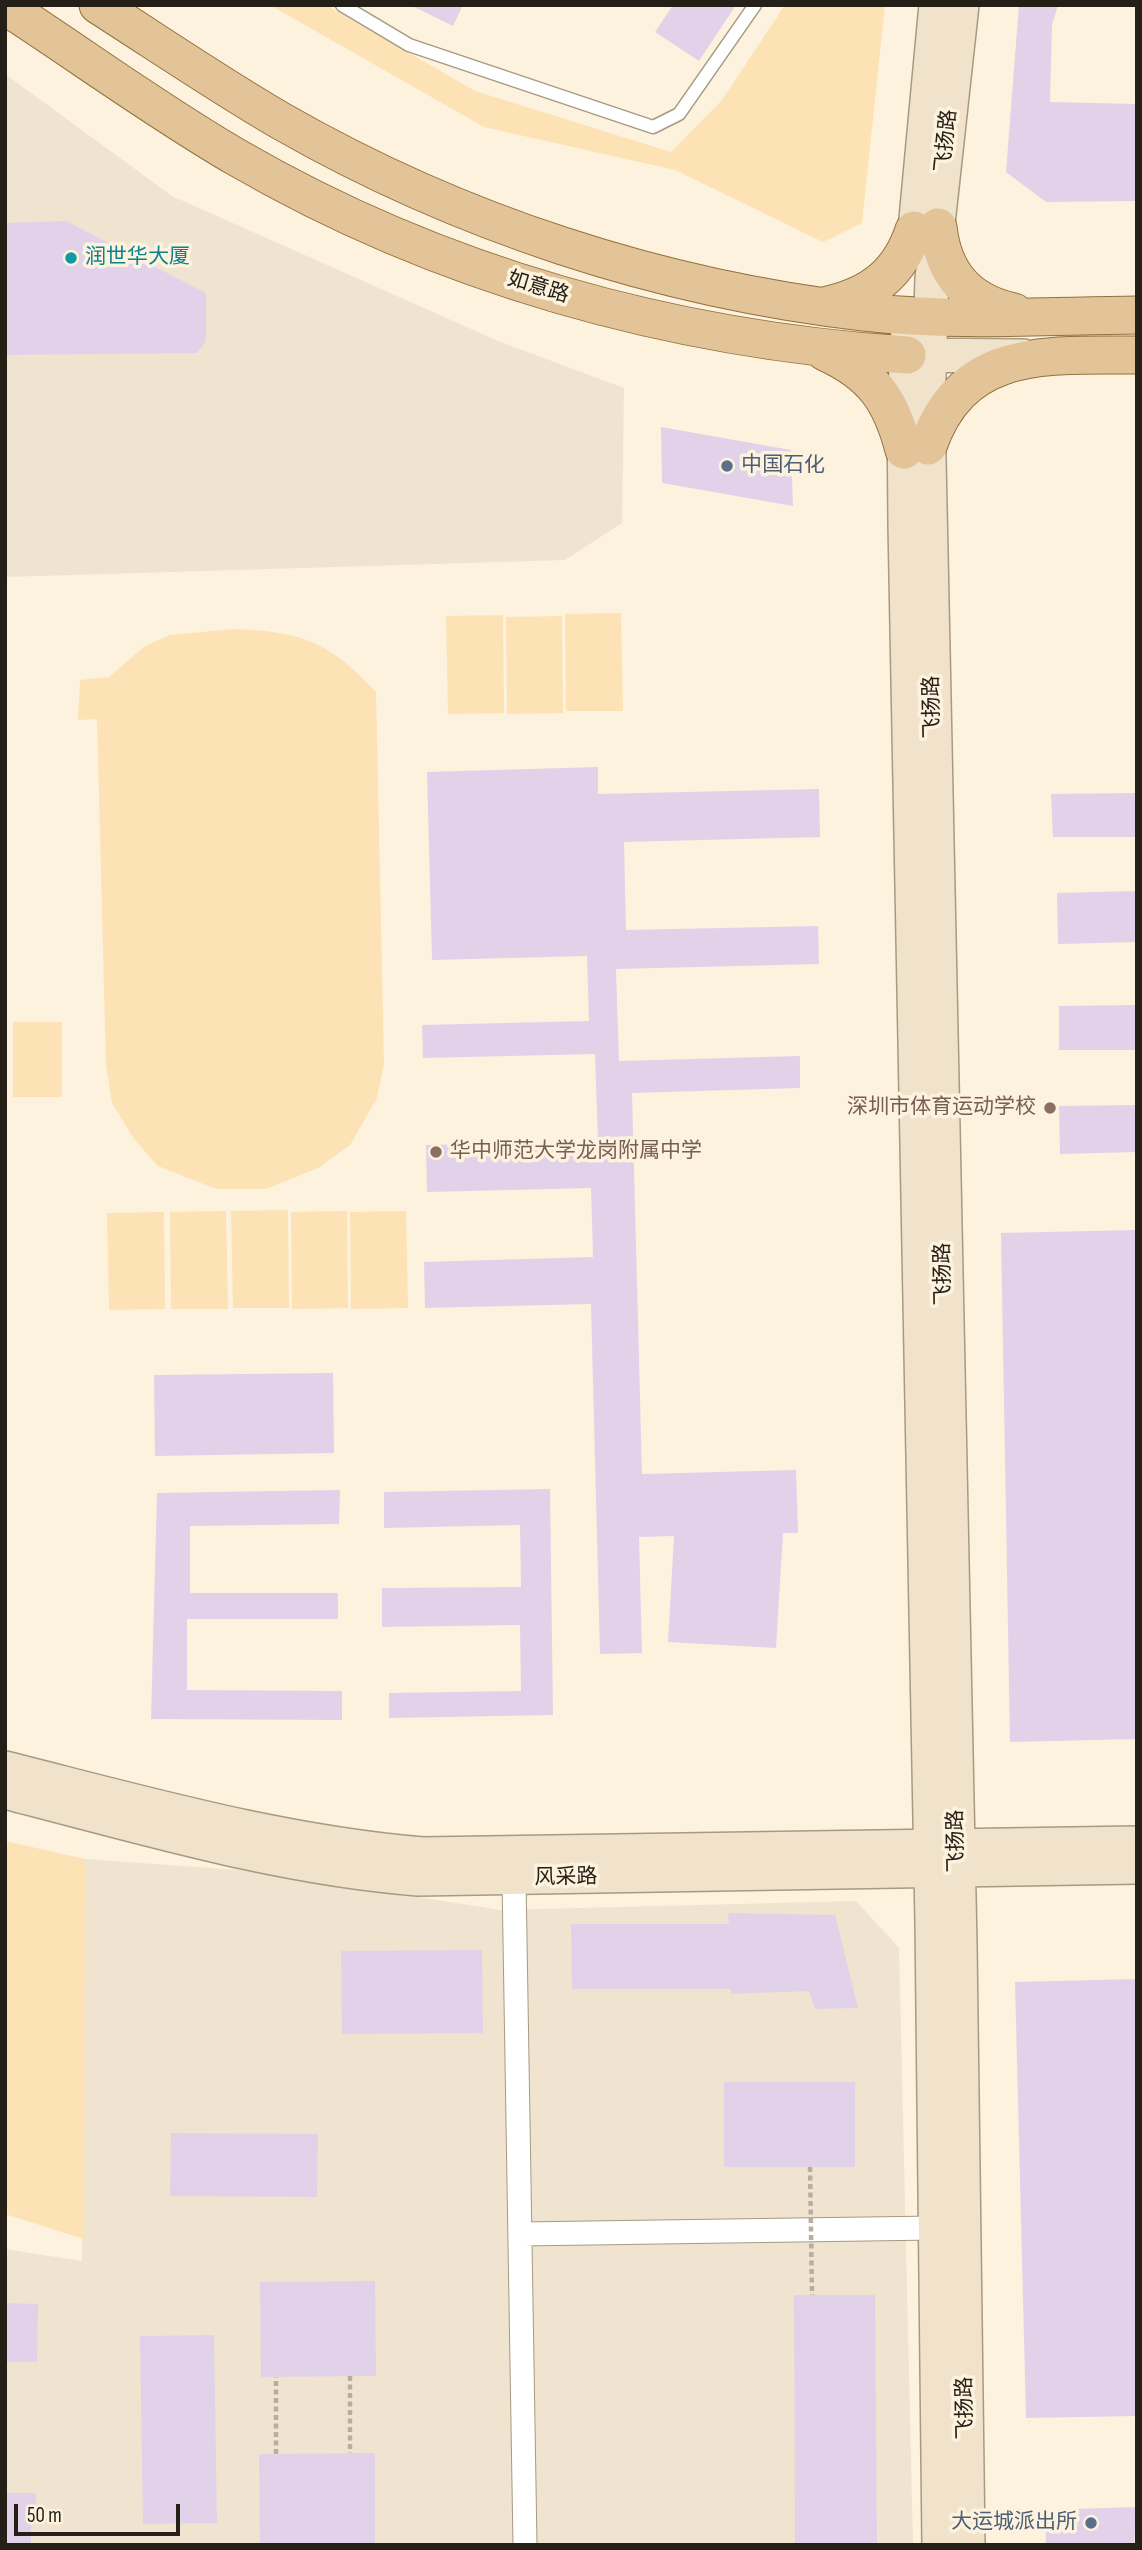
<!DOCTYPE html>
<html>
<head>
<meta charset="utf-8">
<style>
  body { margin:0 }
  #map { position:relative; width:1142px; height:2550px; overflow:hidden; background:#fdf2de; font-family:"Sofia Sans Condensed",sans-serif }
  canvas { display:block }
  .frame { position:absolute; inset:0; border:7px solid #252017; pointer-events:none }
  .scale { position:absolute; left:14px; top:2504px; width:166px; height:32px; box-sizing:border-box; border:4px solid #252017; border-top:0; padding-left:9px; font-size:21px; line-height:24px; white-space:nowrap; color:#252017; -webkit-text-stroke:5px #fdf2de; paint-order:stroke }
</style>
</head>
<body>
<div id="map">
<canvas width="1142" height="2550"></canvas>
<div class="frame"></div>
<div class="scale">50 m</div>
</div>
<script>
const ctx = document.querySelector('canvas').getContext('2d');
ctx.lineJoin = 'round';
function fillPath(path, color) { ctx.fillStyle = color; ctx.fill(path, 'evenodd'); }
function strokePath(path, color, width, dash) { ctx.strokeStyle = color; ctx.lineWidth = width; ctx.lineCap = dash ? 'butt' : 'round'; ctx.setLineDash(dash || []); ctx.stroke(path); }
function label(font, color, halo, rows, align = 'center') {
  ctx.font = font + ' "Sofia Sans Condensed","Noto Sans SC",sans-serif'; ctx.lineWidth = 7; ctx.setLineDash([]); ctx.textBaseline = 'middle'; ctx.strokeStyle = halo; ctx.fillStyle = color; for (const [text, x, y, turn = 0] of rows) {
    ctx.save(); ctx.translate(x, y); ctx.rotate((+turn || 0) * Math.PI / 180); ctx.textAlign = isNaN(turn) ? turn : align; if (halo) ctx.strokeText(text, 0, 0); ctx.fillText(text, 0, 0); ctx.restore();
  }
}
fillPath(new Path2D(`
  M5,74L172,196L498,341L624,388L622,523L565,560L5,577Z
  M85,1859L252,1871L500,1910L856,1901L899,1948L913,2545H5V2249L82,2261Z`), '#f0e3cf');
fillPath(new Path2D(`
  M270,5H326L475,91L671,152L722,100L785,5H885L862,223L823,242L675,170L484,127Z
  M621,613L623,711H566L565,614Z
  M503,615L504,713L448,714L446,616Z
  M562,616L563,713L507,714L506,617Z
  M234,629C303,632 328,641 376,692L384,1064L377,1098L350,1145L318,1168L266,1189H216L158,1166L134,1139L112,1103L106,1065L97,719L78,720L80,680L109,677L145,646L170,635Z
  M13,1022H62V1097H13Z
  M288,1210L289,1308H233L231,1211Z
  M226,1211L228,1309H171L170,1212Z
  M347,1211L348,1308L292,1309L291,1212Z
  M406,1211L408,1308L351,1309L350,1212Z
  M164,1212L165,1309L109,1310L107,1213Z
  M5,1841L85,1859L84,2239L5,2214Z`), '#fce2b5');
fillPath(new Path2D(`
  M410,5H463L453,26Z
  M673,5H736L699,61L655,32Z
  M1019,5H1058L1052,25L1050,102L1137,104V201L1046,202L1006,172Z
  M66,221L206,293V341L197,353L5,355V223Z
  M661,427L791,450L793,506L662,483Z
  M598,767V794L819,789L820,837L624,842L626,930L818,926L819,964L616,969L619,1061L800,1056V1088L632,1093L642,1474L796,1470L798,1533H783L776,1648L668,1642L674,1536L639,1537L642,1653L600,1654L591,1304L425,1308L424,1262L593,1257L591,1188L427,1192L426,1145L598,1141L595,1054L423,1058L422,1025L589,1021L587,956L432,960L427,772Z
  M1137,793V837H1053L1051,794Z
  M1137,891V942L1058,944L1057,893Z
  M1137,1005V1050H1059V1006Z
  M1137,1105V1152L1060,1154L1059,1106Z
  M1137,1230V1739L1010,1742L1001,1233Z
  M333,1373L334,1453L155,1456L154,1375Z
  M550,1489L553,1715L389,1718V1693L521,1691L520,1625L382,1627V1588L521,1587L520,1525L384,1528V1492Z
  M340,1490L339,1524L190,1526V1593H338V1619H187V1690L342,1691V1720L151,1719L157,1493Z
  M728,1913L835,1915L858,2008L815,2009L809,1991L731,1994V1989H572L571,1924H729Z
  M482,1950L483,2033L342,2034L341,1951Z
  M1137,1979V2416L1026,2418L1015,1982Z
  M724,2082H855V2167H724Z
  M171,2133L318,2134L317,2197L170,2196Z
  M375,2281L376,2376L261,2377L260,2282Z
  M794,2295H875L877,2545H795Z
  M5,2303L38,2304L37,2362H5Z
  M214,2335L217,2523L143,2524L140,2336Z
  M375,2453V2545H260L259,2454Z
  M5,2493H36V2513H31V2545H5Z
  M1137,2507L1134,2545H1046L1045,2510Z`), '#e1d2ea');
const lane = new Path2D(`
  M342,5L409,45L653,127L679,114L755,5`);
const street = new Path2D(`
  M514,1879L525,2545
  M521,2234L935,2228`);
const secondary = new Path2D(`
  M962,5L932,278L928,410L960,1944L968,2545
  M914,240L936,5
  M908,328L904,409L905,524L932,1922L939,2545
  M909,355L1023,356
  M5,1768C144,1803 280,1842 423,1854L1137,1843
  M5,1792C142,1827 277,1868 418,1879L1137,1867`);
const primary = new Path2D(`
  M98,5C159,44 219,85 281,121C459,223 661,289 864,312C954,322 1046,316 1137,315
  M5,6C82,56 157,111 236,157C439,275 672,340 907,355
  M938,227C943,273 967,302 1014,312
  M828,305C872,295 900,273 914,230
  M825,352C873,374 891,400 904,450
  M928,446C963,345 1049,356 1137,355`);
strokePath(lane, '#a79a82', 15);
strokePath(street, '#a79a82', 25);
strokePath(secondary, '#a79a82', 36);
strokePath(primary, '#93713e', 39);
strokePath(new Path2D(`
  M350,2376V2453
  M276,2454V2377`), '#b7ae9e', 4.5, [5, 3.5]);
strokePath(lane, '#fff', 12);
strokePath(street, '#fff', 23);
strokePath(secondary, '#f0e2cb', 33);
strokePath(primary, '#e2c498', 37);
strokePath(new Path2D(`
  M810,2167L812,2295`), '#b7ae9e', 4.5, [5, 3.5]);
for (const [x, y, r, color] of [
  [71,258,7,"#0f9aa8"],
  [727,466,7,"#5c6f8a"],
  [1050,1108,7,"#8d6e63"],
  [436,1152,7,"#8d6e63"],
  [1091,2523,7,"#5c6f8a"]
]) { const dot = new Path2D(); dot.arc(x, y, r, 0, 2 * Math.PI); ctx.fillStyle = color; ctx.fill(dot); strokePath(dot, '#fdf2de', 2.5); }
label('21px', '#252017', '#fdf2de', [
  ["飞扬路",947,141,-84],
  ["如意路",538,288,17],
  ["飞扬路",933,707,-91],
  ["飞扬路",944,1274,-91],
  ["飞扬路",957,1841,-91],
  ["风采路",566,1878,-1],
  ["飞扬路",966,2408,-91]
]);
label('21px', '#0d838f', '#fdf2de', [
  ["润世华大厦",85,258]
], 'left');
label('21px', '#4e5e75', '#fdf2de', [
  ["中国石化",741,466],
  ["大运城派出所",1077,2523,"right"]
], 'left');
label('21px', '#785e54', '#fdf2de', [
  ["深圳市体育运动学校",1036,1108],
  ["华中师范大学龙岗附属中学",450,1152,"left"]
], 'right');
</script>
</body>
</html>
